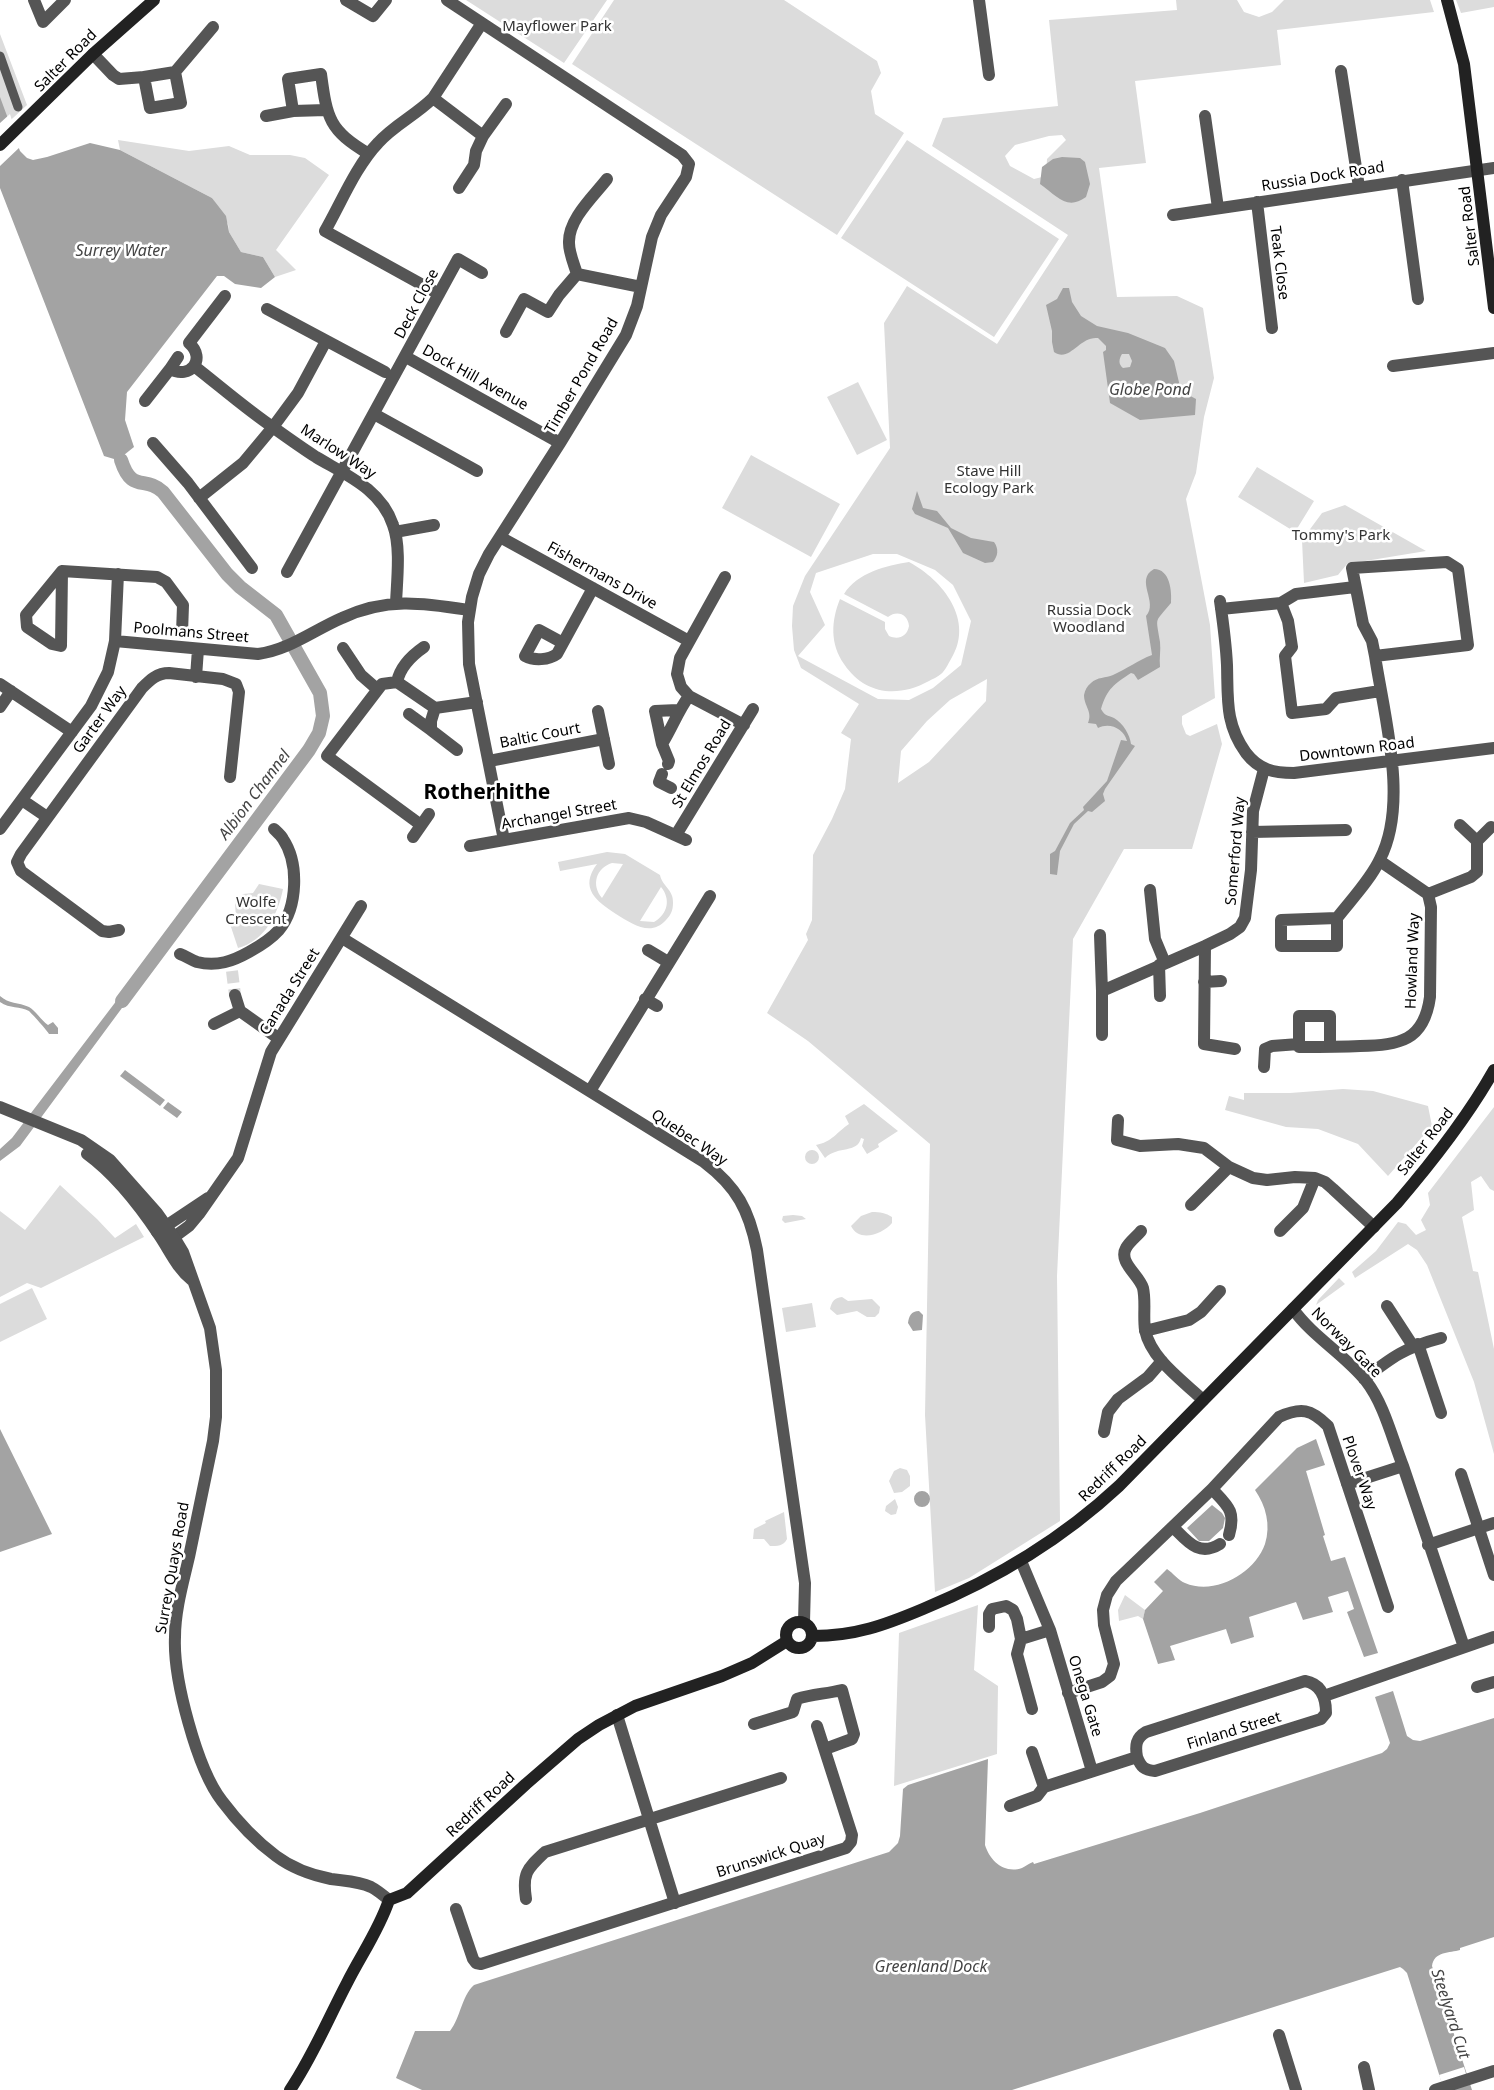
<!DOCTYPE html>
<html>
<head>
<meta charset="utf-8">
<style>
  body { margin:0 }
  canvas { display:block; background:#fff }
</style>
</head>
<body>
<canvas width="1494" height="2090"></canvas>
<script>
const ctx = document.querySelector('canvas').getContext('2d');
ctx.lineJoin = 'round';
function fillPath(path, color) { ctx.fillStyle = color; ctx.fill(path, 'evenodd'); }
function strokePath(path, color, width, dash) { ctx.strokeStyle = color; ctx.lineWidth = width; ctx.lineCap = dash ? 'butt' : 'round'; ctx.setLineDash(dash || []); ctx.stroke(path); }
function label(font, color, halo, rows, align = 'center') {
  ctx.font = font + ' "Noto Sans",sans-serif'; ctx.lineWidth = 5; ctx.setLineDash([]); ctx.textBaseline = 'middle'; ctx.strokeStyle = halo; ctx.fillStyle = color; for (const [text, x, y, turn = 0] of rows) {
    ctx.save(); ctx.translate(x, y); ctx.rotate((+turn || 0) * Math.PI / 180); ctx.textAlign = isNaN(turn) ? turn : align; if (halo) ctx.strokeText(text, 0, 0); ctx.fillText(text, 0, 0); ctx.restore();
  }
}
fillPath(new Path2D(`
  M466,0H607L564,63Z
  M614,0H784L877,61L881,73L871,91L875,114L904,133L837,235L572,64Z
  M1176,0H1237L1244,12L1259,17L1272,12L1284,0H1430L1434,12L1277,30L1281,65L1135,81L1146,163L1099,168L1117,297L1177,296L1203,308L1214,378L1204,417L1196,473L1186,499L1210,625L1215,698L1182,716V724L1186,734L1190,736L1217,724L1222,744L1192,849H1124L1073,939L1057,1276L1060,1521L969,1578L935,1592L925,1415L930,1144L808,1041L767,1013L808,940L806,934L812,920L813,855L832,819L845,789L851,739L841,733L859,704L801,668L794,650L792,626L793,606L805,576L890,448L884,323L907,286L997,344L1068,235L932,146L943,118L1058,106L1049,20L1177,10ZM1062,135L1066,140L1047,159L1046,176L1034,179L1010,166L1005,156L1015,145L1049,136ZM873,554H897L935,570L953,585L971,621L961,665L933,688L909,700L878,699L798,656L825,625L810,592L816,573ZM987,679L986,701L929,762L898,783L901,751L927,721L950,700Z
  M1456,0H1494V7L1461,13Z
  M0,34L27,105L0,130Z
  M118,140L189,151L229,146L250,155H290L305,158L329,175L276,250L296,270L275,277L263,257L241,252L229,232L228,224L212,198L120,150Z
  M907,140L1059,239L994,337L841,238Z
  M858,382L887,440L857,455L827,397Z
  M751,455L840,504L811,557L722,508Z
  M1257,467L1314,501L1295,532L1238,497Z
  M1345,505L1426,551L1347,564L1338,575L1304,583L1302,540L1322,513Z
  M909,562C943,580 975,621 951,659C948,664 945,671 941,674C938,677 932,679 929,681C898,698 865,695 844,664C830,644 831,621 840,599L885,622V629L889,636C898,640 907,637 909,626C908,614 897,610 888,617L844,594C858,572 886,566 909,562Z
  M607,852L625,854L660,875C662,886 674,890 673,903C673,910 671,915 666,920C651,937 632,924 616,914C596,901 579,888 597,864L560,871L558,862ZM612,863L623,864L602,898C591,885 596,868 612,863ZM661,887C671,899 668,914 654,922L640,921Z
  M259,884L283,889C278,914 265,941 238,948L230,924L236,917L235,904L243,894L253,893Z
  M1343,1089L1373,1091L1428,1106L1432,1126L1388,1176L1358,1144L1318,1129L1286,1127L1225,1110L1229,1096L1244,1100V1093H1290Z
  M864,1104L898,1131L878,1144L879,1147L867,1154L862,1146L864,1139L861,1138C857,1154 839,1145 825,1158L816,1145C832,1142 837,1132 849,1124L845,1116Z
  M1494,1107V1191L1490,1189L1481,1176L1471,1182L1474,1210L1462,1217L1473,1271L1478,1272L1494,1349V1454L1474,1382L1427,1265L1417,1250L1408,1244L1355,1278L1352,1272L1376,1251L1398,1222L1406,1224L1416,1235L1426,1230L1421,1220L1430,1205L1428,1193Z
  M805 1157a7 7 0 1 1 14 0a7 7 0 1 1-14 0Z
  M60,1185L97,1219L115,1238L136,1224L144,1237L41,1288L27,1283L0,1297V1211L25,1230Z
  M872,1212C880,1212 886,1213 892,1217V1223C883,1234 859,1243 851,1226L861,1216Z
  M793,1215L802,1216L806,1219L785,1223L782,1220L783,1216Z
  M1339,1278L1345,1284L1316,1305L1318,1300Z
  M32,1288L47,1319L0,1342V1304Z
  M842,1297L848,1301L872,1299L880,1307L879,1313L875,1317H867L857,1311L837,1315L830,1309C832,1301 834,1298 842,1297Z
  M812,1303L816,1327L786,1332L782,1308Z
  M900,1468L907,1470L910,1476V1486L902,1492L894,1493L889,1481L894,1471Z
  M895,1499L898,1507L896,1514L891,1515L885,1511L886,1506Z
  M784,1512L787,1539C784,1546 777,1546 770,1546L764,1539H753L754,1529L766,1523L765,1521Z
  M1125,1595L1145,1610L1143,1619L1138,1616L1119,1621L1118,1610Z
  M978,1605L974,1670L998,1686L997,1754L894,1786L899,1633Z`), '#dcdcdc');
fillPath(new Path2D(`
  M0,97L20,151L27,158L33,160L47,157L90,143L120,150L212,198L226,216L229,232L241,252L263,257L275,277L261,288L235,284L224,276H217L127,392L125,420L134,447L124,455L125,458L115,462L114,459L104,456L0,188Z
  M1062,157L1080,158L1085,162L1090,184L1086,197C1067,211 1057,196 1040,184L1042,167L1053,159Z
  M1063,288H1069L1072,302L1081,316L1097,326L1128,333L1165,348L1174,361L1181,391L1196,399L1195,415L1140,420L1110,403L1103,352L1106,350V346L1098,338C1079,336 1070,363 1054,352L1052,342V331L1046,305L1057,299ZM1122,354H1129L1132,361L1130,367L1123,368C1118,364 1119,359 1122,354Z
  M917,491L923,508L937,511L951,528L971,538L994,542C999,549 998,556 993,562L985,563L963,553L948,528L915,514L912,509Z
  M1154,569C1170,569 1172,591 1171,603C1154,624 1156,615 1160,642C1161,650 1159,659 1160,667L1138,680L1134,674L1131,673C1114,684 1107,689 1101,709C1105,716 1107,715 1114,718C1123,723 1130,735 1131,744L1135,746L1105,789L1103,794L1105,801L1092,812L1088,811L1074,824L1060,851L1057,875L1050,874V854L1055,851L1070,823L1084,810L1083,807L1107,781L1121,740L1127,741C1124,729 1110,722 1098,728L1096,724L1088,723C1093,712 1084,706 1084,695C1085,690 1087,686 1091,683C1097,677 1106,678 1113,675C1127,669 1138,660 1152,655L1146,616C1159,602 1134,580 1154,569Z
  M130,983L136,989L20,1146L0,1161V1149L12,1138Z
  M0,996C9,1004 18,1002 29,1007C35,1010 41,1020 48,1025L53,1022L58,1028V1034H49C47,1030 32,1014 29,1011C20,1006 10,1009 0,1002Z
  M125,1070L165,1100L160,1106L120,1076Z
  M168,1102L182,1112L177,1118L163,1108Z
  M919,1311L923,1315L922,1330L913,1331L908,1323C909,1316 911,1311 919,1311Z
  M0,1429L52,1534L0,1552Z
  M1316,1439L1325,1465L1306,1471L1325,1535L1323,1536L1331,1561L1345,1557L1378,1653L1364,1657L1347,1612L1354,1609L1348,1591L1328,1597L1333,1612L1303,1620L1296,1602L1249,1617L1254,1637L1231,1644L1226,1629L1170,1646L1175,1660L1158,1664L1143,1619L1145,1610L1163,1591L1154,1582L1167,1569C1173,1573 1179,1581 1185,1583C1215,1596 1255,1573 1265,1544C1271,1525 1266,1506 1255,1490L1297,1448Z
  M914 1499a8 8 0 1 1 16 0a8 8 0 1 1-16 0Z
  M1212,1505L1222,1513L1225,1518L1223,1528L1209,1541H1199L1187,1528Z
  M1393,1691L1407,1736L1413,1740L1420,1741L1494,1718V1937L1460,1948V1950C1450,1953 1434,1951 1432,1966L1472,2090H1444L1407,1973L1403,1969L1400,1967L1012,2090H422L396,2078L415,2031H450C461,2017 461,1997 474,1985L889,1852L898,1843L900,1836L903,1789L908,1785L988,1759L985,1845C990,1861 1004,1874 1022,1868C1026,1866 1028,1864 1033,1862L1034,1864L1200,1813L1382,1753L1387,1749L1390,1743L1375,1697Z`), '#a3a3a3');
fillPath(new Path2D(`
  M10,114L20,147L0,166V123Z
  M1464,2067L1469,2084L1444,2090L1439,2075Z`), '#fff');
strokePath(new Path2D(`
  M121,460C132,494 145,475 163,492L227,574L240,587L276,615L320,693L323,716L319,733L309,750L122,1001`), '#a3a3a3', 14);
strokePath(new Path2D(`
  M232,971L235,995`), '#d9d9d9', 12, [12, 6]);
strokePath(new Path2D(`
  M0,56L18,107`), '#555', 9);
strokePath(new Path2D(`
  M34,0L43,22L65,0
  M346,0L373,16L386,0
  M447,0L682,155L689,164L686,177L661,215L652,237L637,306L626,335L560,443L489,554L479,574L472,597L468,622L469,664L504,840
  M979,0L989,75
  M93,54L113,75L119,79L144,77L175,72L213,27
  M1341,71L1359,187
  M144,77L150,108L181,103L175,72
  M433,98L483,136
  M326,110L293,111L288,79L321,74C327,119 329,130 369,154
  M266,116L293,111
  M1205,116L1218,208
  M1402,180L1418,299
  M459,188L474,165L476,151L483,136L506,104
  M1257,202L1272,328
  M1173,215L1494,168
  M577,274C574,264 569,253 569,243C568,219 594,196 607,179
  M577,274L641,287
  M439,294L325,231C341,203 356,166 378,143C394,125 416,115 433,98L482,23
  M267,309L385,372
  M506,332L524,299L548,312L559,295L577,274
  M406,357L560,443
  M194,366C221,387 246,409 274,428C288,438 302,448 316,457C346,475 381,489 393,525C401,546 397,580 396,603
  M1393,366L1494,353
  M170,369L178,357
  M145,401L170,369C190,380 207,359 189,343L225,296
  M374,414L477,471
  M153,443L188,483L252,568
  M199,498L243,463L273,427L298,393L326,341
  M395,532L434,525
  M500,537L689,641
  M62,571L61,646L52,644L27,627L26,615Z
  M62,571L157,577L166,582L183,605L182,633
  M287,572L458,259L482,273
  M725,577L680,658L677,674L681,687L689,696L744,725
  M1220,601C1223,622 1226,644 1227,665C1228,699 1225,724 1246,753C1259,770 1274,773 1294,773L1494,748
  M1281,603L1288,621L1292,647L1285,656L1292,713L1326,709L1336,698L1380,691
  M1221,609L1281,603L1296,594L1355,587
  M115,641L258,654C289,650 314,630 342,618C387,597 423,603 469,610
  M563,643L539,630L525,656C534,661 549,660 557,654L593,588
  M343,648L361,675L377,689
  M196,677L198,649
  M397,682C400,667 411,656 424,647
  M0,684L72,732
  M0,707L11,691
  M435,708L431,721V730L457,750
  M678,710L655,711L662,744C672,728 678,711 689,696
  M598,711L609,764
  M409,714L431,730
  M662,744L669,761L668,764
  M489,761L604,739
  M662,774L659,782L671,788
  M22,800L47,817
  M421,825L327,756L382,684L397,682L435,708L477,702
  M0,829L91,706L108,672L115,641L118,574
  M1252,832L1346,830
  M676,835L753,709
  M413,837L429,814
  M1477,841L1491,827
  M470,846L629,818L646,822L686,840
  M1150,890L1155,939L1165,963
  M1428,894L1471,877L1477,872V841L1460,825
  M1337,918V946H1281V920L1337,918C1351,900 1371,879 1380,859C1409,803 1384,716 1375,656L1372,641L1363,624L1352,568L1447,562L1458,569L1468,645L1375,656
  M119,930L109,932L102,931L21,871L17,862L21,854L142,688C150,680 157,673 169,673L223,679L236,684L239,692L230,777
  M1100,935L1102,991
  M342,938L704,1162C737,1187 749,1210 757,1250L805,1583L804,1622
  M1205,946L1204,1044L1235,1049
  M648,950L668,962
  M180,954C186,956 191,960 197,962C217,967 233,961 249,952C260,946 271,939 279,930C298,907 299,863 283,839C281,835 277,832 274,829
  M1159,965L1160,996
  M1204,982L1221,981
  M235,995L240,1011
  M645,999L657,1006
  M214,1024L240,1011L278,1038
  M1102,1035V991L1205,946L1230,934L1240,927L1245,918L1251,870L1253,811L1264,769
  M1330,1047V1016H1299V1047C1320,1047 1340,1047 1360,1046C1400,1045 1424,1041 1430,997L1431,907L1428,894L1380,861
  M1264,1067L1265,1049L1272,1046L1299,1044
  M590,1091L710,896
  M1118,1120L1117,1140L1140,1146L1178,1144L1204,1148L1229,1167L1253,1178L1267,1180L1295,1177L1315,1178L1325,1182L1333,1189L1374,1227
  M1191,1205L1229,1167
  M1141,1231C1137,1236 1129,1242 1126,1248C1118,1262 1139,1275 1143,1288C1146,1301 1143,1316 1145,1330C1151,1359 1182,1380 1203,1400
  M1280,1231L1303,1208L1315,1178
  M157,1232L208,1198
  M166,1243L189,1226L199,1214L238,1158L271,1052L361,906
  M1387,1306L1413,1346
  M1293,1309C1313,1337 1344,1354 1366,1381C1384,1404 1392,1438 1403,1466
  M1145,1331L1189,1320L1201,1312L1220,1291
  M1418,1344L1441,1413
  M1364,1379C1392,1357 1406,1347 1441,1338
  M1104,1432L1108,1412L1118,1399L1148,1377L1162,1361
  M1461,1474L1494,1575
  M1347,1484L1403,1466L1464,1647
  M1212,1489C1228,1506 1236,1511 1229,1535
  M1173,1527C1188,1542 1199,1557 1220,1544
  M1428,1545L1494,1523
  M1021,1561L1050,1630L1092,1771
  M989,1627V1614L992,1609L1006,1606L1013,1610L1017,1619L1021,1639L1017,1654L1032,1709
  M1021,1639L1050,1630
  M1477,1687L1494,1682
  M1068,1693L1102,1682L1110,1676L1114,1664L1104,1625L1103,1610L1107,1595L1116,1581L1212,1489L1279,1417C1301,1407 1311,1409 1328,1426L1388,1607
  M1324,1696L1494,1637
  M617,1715L675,1903
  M754,1724L793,1712L797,1699C812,1694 826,1694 842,1690L854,1734L852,1739L825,1749
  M1032,1752L1044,1787L1137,1757C1135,1745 1136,1738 1146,1732L1305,1681C1321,1684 1326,1697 1326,1713L1321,1719L1155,1771C1144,1770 1141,1767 1137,1757
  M1010,1806L1037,1796L1044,1787
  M526,1899C522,1873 527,1869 545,1852L781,1778
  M456,1909L473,1959L476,1963L481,1964L846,1848L851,1842L852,1835L817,1726
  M1279,2035L1296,2090
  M1364,2067L1369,2090
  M1435,2090L1494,2071`), '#555', 12);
strokePath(new Path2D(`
  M0,1107L81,1140L110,1160L157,1213L174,1237L183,1252L210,1328L216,1370V1417L213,1441C205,1480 197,1518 189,1557C183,1583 175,1610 175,1637C173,1678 197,1769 222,1801C237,1821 257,1842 276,1856C292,1868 311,1875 331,1879C344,1881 358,1881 371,1887C377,1890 383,1895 389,1900
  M87,1154C116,1175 139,1205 159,1235C170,1251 176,1267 192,1280`), '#555', 12);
strokePath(new Path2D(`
  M1447,0L1464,64L1494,308
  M0,145L93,54L154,0
  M786 1635a13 13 0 1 1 26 0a13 13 0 1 1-26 0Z
  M813,1636C855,1636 885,1625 923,1609C996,1579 1061,1540 1119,1486L1397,1203C1433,1161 1467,1118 1494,1070
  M290,2090C313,2056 328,2019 347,1983C361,1955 379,1930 389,1900L407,1893L526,1784L578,1739L599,1725L635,1706L722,1676L752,1663L787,1641`), '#222', 12);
label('15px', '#333', '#fff', [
  ["Mayflower Park",557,27],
  ["Stave Hill",989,472],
  ["Ecology Park",989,489],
  ["Tommy's Park",1341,536],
  ["Russia Dock",1089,611],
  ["Woodland",1089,628],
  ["Wolfe",256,903],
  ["Crescent",256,920]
]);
label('15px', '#000', '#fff', [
  ["Salter Road",66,61,-45],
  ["Russia Dock Road",1323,177,-9],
  ["Salter Road",1470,226,-97],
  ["Teak Close",1279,263,83],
  ["Deck Close",417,304,-62],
  ["Timber Pond Road",582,376,-60],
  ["Dock Hill Avenue",475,378,29],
  ["Marlow Way",338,452,33],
  ["Fishermans Drive",602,576,29],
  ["Poolmans Street",191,633,5],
  ["Garter Way",100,720,-54],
  ["Baltic Court",540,736,-11],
  ["Downtown Road",1357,750,-7],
  ["St Elmos Road",702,764,-59],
  ["Archangel Street",559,815,-10],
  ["Somerford Way",1236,851,-85],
  ["Howland Way",1413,961,-88],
  ["Canada Street",290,992,-58],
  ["Quebec Way",689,1138,34],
  ["Salter Road",1426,1142,-52],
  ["Norway Gate",1346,1343,45],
  ["Redriff Road",1113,1469,-44],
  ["Plover Way",1359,1473,71],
  ["Surrey Quays Road",173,1568,-80],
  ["Onega Gate",1085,1696,73],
  ["Finland Street",1234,1731,-17],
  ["Redriff Road",481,1805,-43],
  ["Brunswick Quay",771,1856,-18]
]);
label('italic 16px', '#444', '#fff', [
  ["Surrey Water",121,251],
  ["Globe Pond",1150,390],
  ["Albion Channel",255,795,-53],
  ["Greenland Dock",931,1967],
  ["Steelyard Cut",1450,2014,72]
]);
label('bold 21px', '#000', '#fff', [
  ["Rotherhithe",487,793]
]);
</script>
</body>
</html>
